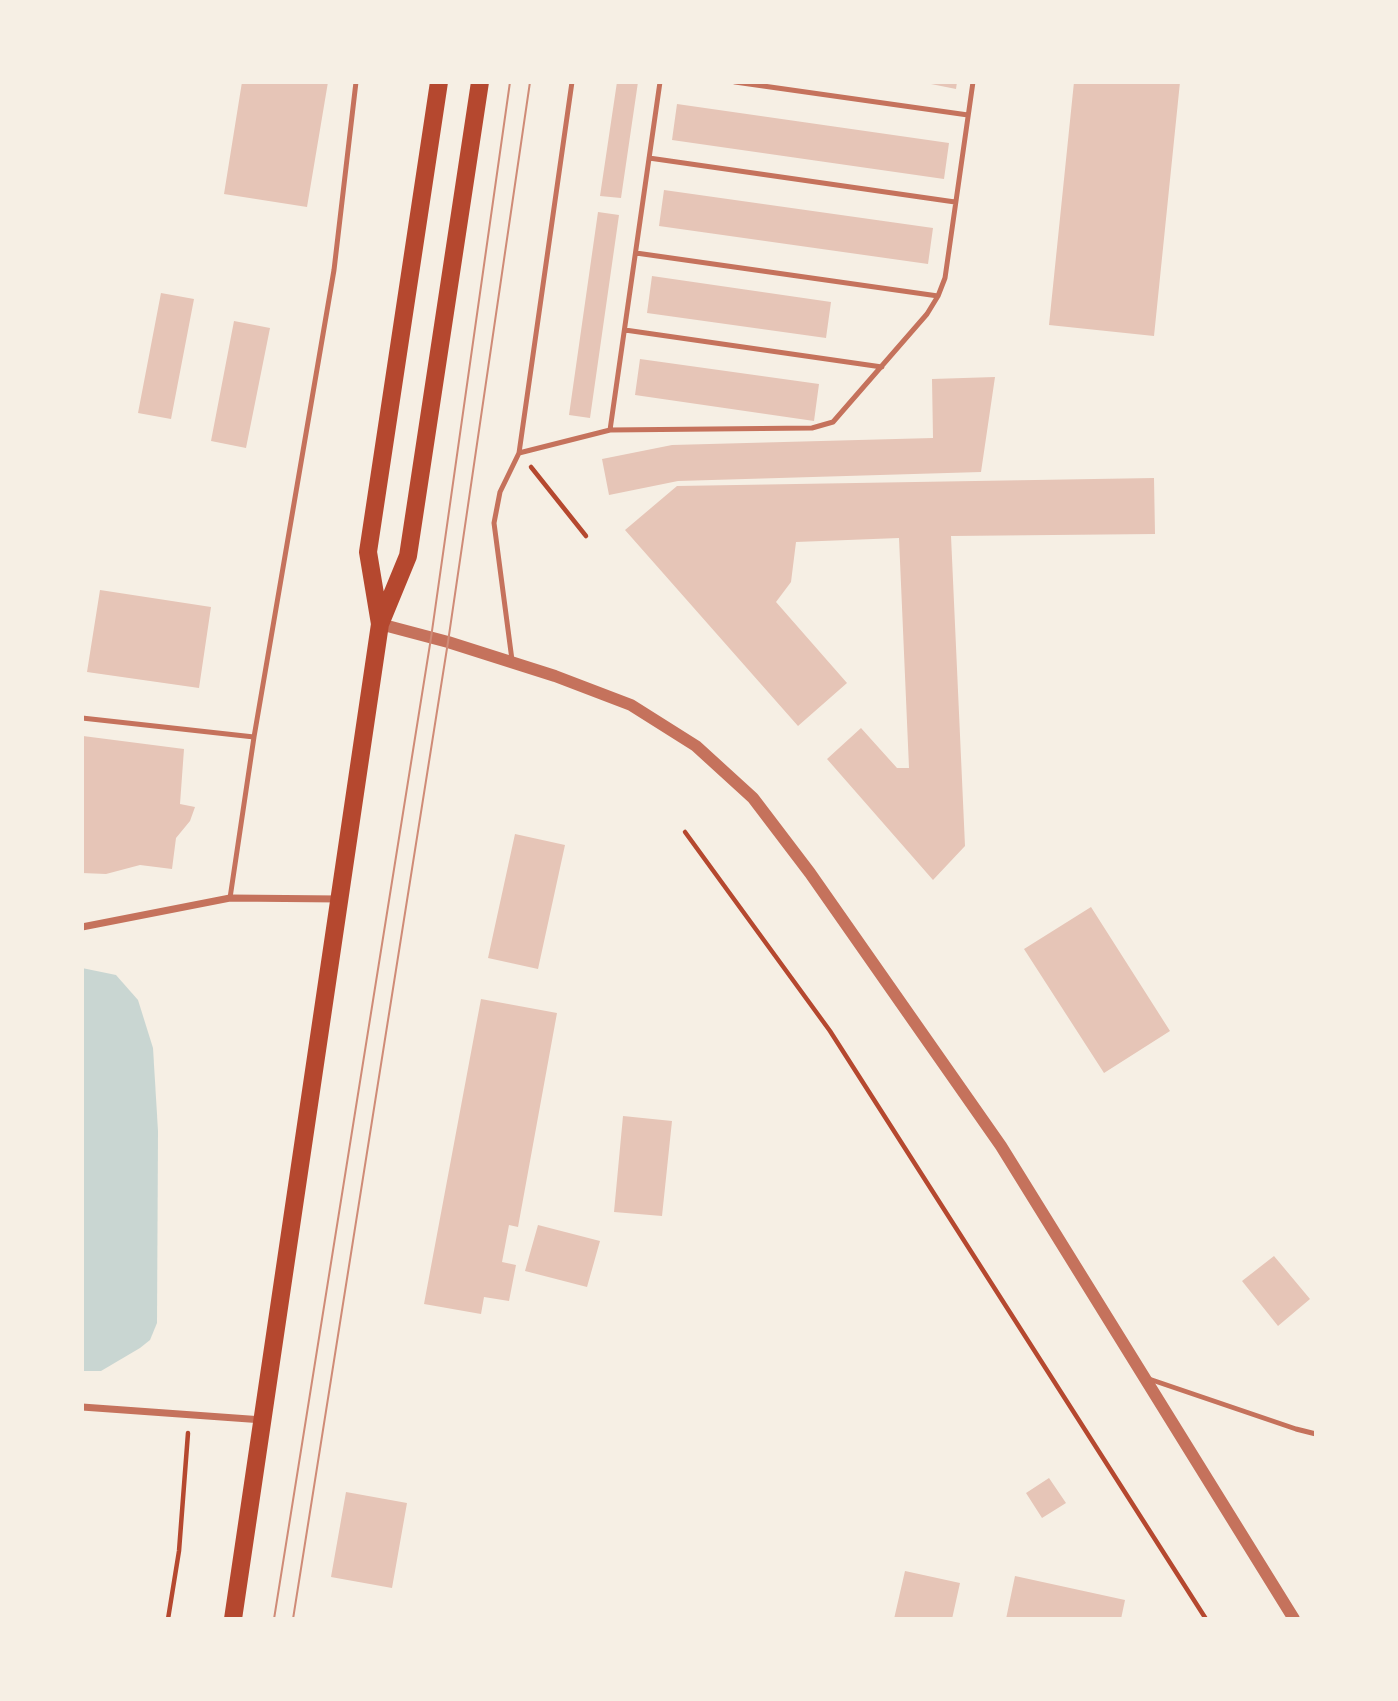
<!DOCTYPE html>
<html>
<head>
<meta charset="utf-8">
<style>
  body { margin:0 }
  #map { position:relative; width:1398px; height:1701px; overflow:hidden; background:#f6efe4; font-family:"PT Serif",serif }
  canvas { display:block }
  .frame { position:absolute; inset:0; border:84px solid #f6efe4; pointer-events:none }
</style>
</head>
<body>
<div id="map">
<canvas width="1398" height="1701"></canvas>
<div class="frame"></div>
</div>
<script>
const ctx = document.querySelector('canvas').getContext('2d');
ctx.lineJoin = 'round';
function fillPath(path, color) { ctx.fillStyle = color; ctx.fill(path, 'evenodd'); }
function strokePath(path, color, width, dash) { ctx.strokeStyle = color; ctx.lineWidth = width; ctx.lineCap = dash ? 'butt' : 'round'; ctx.setLineDash(dash || []); ctx.stroke(path); }
fillPath(new Path2D(`
  M82,968L116,975L138,1000L153,1048L158,1131L157,1323L150,1340L140,1348L101,1371H82Z`), '#c9d6d2');
fillPath(new Path2D(`
  M242,82H328L307,207L224,194Z
  M617,82H638L621,198L600,196Z
  M921,82H957L956,89Z
  M1074,82H1180L1154,336L1049,325Z
  M677,104L949,143L944,179L672,140Z
  M664,190L933,228L928,264L659,226Z
  M598,212L619,215L590,418L569,415Z
  M652,276L831,302L826,338L647,313Z
  M161,293L194,299L171,419L138,413Z
  M234,321L270,328L246,448L211,441Z
  M640,359L819,384L814,421L635,395Z
  M995,377L981,472L678,481L609,495L602,459L672,445L933,438L932,379Z
  M1154,478L1155,534L951,536L965,846L933,880L827,759L861,728L897,768H909L899,538L796,542L791,582L776,602L847,683L798,726L625,530L677,486Z
  M100,590L211,607L199,688L87,672Z
  M83,736L184,749L180,804L195,807L190,821L176,838L172,869L140,865L106,874L82,873Z
  M515,834L565,845L538,969L488,958Z
  M1091,907L1170,1031L1104,1073L1024,949Z
  M481,999L557,1013L518,1227L509,1225L502,1262L516,1265L509,1301L484,1297L481,1314L424,1304Z
  M623,1116L672,1121L662,1216L614,1212Z
  M538,1225L600,1241L587,1287L525,1271Z
  M1274,1256L1310,1299L1278,1326L1242,1281Z
  M1049,1478L1066,1503L1042,1518L1026,1493Z
  M346,1492L407,1503L392,1588L331,1577Z
  M905,1571L960,1583L952,1619H894Z
  M1015,1576L1125,1600L1121,1619H1006Z`), '#e6c5b7');
strokePath(new Path2D(`
  M531,467L586,536
  M685,832L830,1031L1206,1619
  M168,1619L179,1551L188,1433`), '#b5482f', 4.5);
strokePath(new Path2D(`
  M735,82L968,115
  M649,158L955,202
  M636,253L938,296
  M625,330L882,367
  M610,430L660,82
  M519,453L610,430L812,428L833,422L927,314L938,296L945,278L973,82
  M512,660L494,523L500,492L519,453L572,82
  M82,718L254,737
  M230,898L254,737L334,270L356,82
  M1149,1379L1296,1429L1316,1434`), '#c5725c', 5);
strokePath(new Path2D(`
  M82,927L230,898L340,899
  M82,1407L263,1420`), '#c5725c', 7);
strokePath(new Path2D(`
  M380,624L448,642L555,676L631,705L696,746L753,798L810,873L1001,1146L1294,1619`), '#c5725c', 12);
strokePath(new Path2D(`
  M380,624L368,552L439,82
  M233,1619L380,624L408,556L480,82`), '#b5482f', 18);
strokePath(new Path2D(`
  M274,1619L431,638L510,82
  M293,1619L448,642L530,82`), '#cf8b77', 2);
</script>
</body>
</html>
